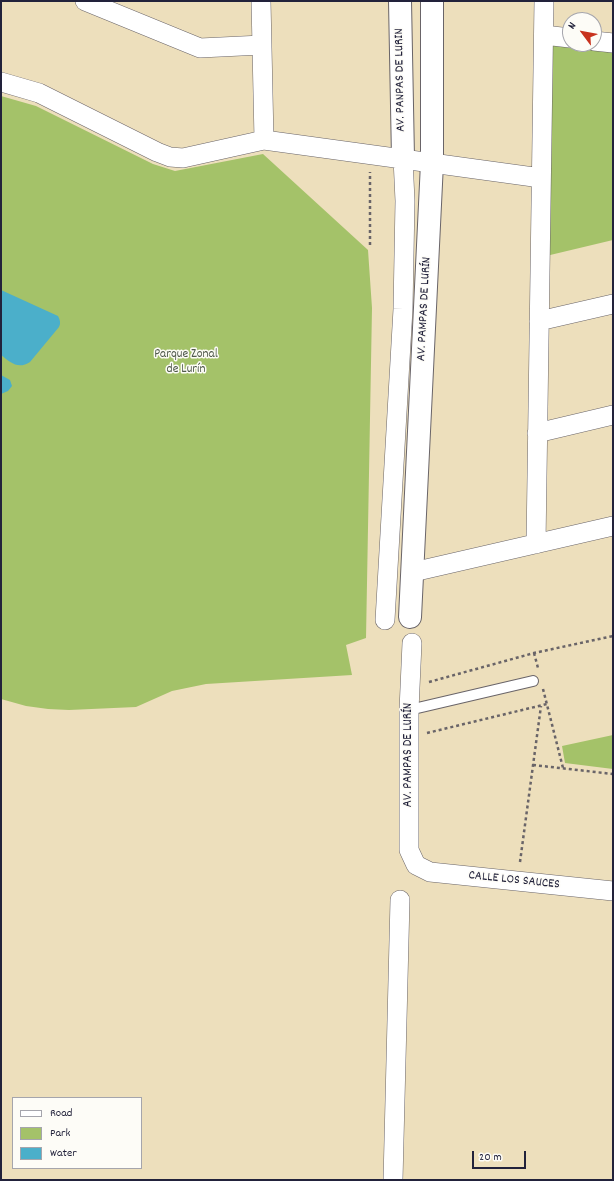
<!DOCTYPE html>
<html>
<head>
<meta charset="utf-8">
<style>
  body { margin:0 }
  #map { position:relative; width:614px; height:1181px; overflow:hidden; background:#eddfbc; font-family:Dekko,sans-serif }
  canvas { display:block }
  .frame { position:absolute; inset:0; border:2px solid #22223b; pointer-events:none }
  .legend { position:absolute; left:12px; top:1097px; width:130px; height:72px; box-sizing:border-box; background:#fdfcf7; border:1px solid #a5a5ac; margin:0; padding:5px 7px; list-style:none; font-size:12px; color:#22223b }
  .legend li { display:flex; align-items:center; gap:8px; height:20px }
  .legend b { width:20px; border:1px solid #a5a5ac }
  .north { position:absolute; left:562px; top:12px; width:40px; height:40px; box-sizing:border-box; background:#fdfcf7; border:1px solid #a5a5ac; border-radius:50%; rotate:302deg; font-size:11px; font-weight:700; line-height:16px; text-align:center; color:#22223b }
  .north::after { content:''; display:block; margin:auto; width:14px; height:18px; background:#c8321e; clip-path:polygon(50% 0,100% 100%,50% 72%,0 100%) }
  .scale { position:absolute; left:472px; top:1151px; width:54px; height:18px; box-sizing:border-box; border:2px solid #22223b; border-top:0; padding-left:5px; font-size:12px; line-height:14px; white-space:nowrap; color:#22223b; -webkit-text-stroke:3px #fdfcf7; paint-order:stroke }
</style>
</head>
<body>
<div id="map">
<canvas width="614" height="1181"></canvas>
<div class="frame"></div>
<ul class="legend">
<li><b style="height:5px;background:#fff"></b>Road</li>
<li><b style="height:11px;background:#a4c269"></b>Park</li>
<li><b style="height:11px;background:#4bafca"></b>Water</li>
</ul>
<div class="north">N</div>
<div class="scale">20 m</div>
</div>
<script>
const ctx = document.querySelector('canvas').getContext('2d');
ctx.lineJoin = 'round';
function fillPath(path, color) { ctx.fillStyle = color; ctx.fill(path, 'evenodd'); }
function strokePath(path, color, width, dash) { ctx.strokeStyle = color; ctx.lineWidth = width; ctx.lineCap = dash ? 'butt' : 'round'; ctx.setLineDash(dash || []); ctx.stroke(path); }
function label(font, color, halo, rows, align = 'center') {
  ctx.font = font + ' Dekko,sans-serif'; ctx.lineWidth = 3; ctx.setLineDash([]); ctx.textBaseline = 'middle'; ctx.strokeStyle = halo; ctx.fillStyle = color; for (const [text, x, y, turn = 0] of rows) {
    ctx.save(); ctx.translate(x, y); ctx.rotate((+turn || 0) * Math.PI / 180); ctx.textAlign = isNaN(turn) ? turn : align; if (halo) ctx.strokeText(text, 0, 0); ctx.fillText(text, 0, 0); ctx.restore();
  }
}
fillPath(new Path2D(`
  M549,42L613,48V240L546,256Z
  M1,96L36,106L153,164L175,171L263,154L368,250L372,308L366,638L346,645L352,675L206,684L172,691L136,707L69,710L48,709L26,706L1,699Z
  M613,735V769L565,763L562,746Z`), '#a4c269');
fillPath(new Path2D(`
  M1,290L58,316C60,320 61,323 59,327L30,362C18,370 10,362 1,355Z
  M1,375L10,380L12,386L8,391L1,394Z`), '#4bafca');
const service = new Path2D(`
  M409,710L533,681`);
const minor = new Path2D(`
  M85,1L200,48L262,45
  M261,1L264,140
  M544,35L570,38
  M594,41L613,43
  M1,82L39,93L157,152L170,157L183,158L264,140L541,178
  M539,321L613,304
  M537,433L613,415
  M536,544L544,1
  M413,572L613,526
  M385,620L403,309L405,201L403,158
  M412,643L409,710V850L416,865L430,872L613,891
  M393,1180L400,900`);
const tertiary = new Path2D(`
  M400,1L403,158
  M410,617L432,163V1`);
strokePath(service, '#696468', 12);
strokePath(minor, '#696468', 20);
strokePath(tertiary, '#696468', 24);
strokePath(new Path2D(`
  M370,245V172
  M534,653L538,668
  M429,682L534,653L613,636
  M543,689L563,768
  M427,733L547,704
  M533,765L613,774
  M520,862L541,706`), '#696468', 2.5, [3, 3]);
strokePath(service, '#fff', 10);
strokePath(minor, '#fff', 19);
strokePath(tertiary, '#fff', 22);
label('13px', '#22223b', '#fdfcf7', [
  ["AV. PANPAS DE LURIN",401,80,-91],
  ["AV. PAMPAS DE LURÍN",425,309,-87],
  ["AV. PAMPAS DE LURÍN",409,755,-90],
  ["CALLE LOS SAUCES",514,881,6]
]);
label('13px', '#505a4b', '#fdfcf7', [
  ["Parque Zonal",186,355],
  ["de Lurín",186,370]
]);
</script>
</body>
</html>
